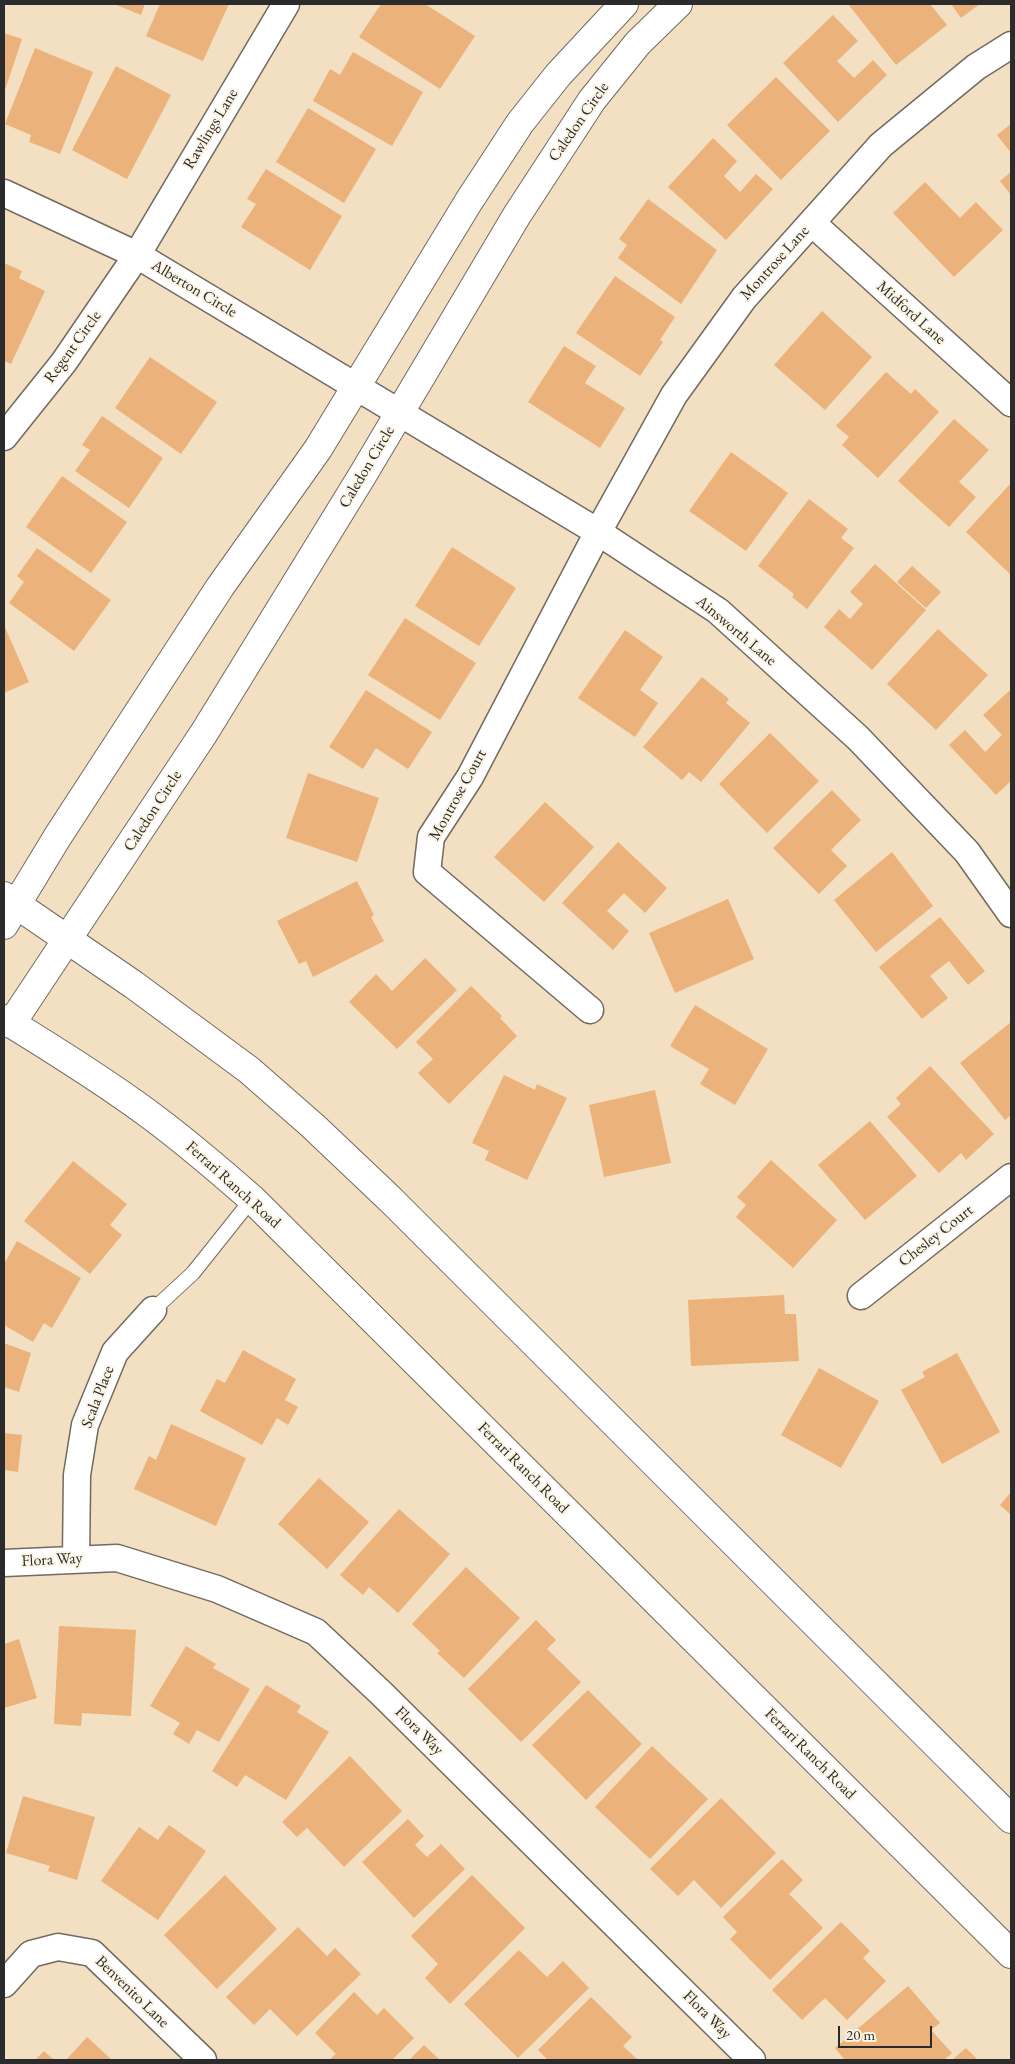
<!DOCTYPE html>
<html>
<head>
<meta charset="utf-8">
<style>
  body { margin:0 }
  #map { position:relative; width:1015px; height:2064px; overflow:hidden; background:#f3dfc1; font-family:"EB Garamond",serif }
  canvas { display:block }
  .frame { position:absolute; inset:0; border:5px solid #2b2b2b; pointer-events:none }
  .scale { position:absolute; left:838px; top:2026px; width:94px; height:22px; box-sizing:border-box; border:2px solid #2b2b2b; border-top:0; padding-left:6px; font-size:15px; line-height:18px; white-space:nowrap; color:#2b2b2b; -webkit-text-stroke:4px #fcf5e5; paint-order:stroke }
</style>
</head>
<body>
<div id="map">
<canvas width="1015" height="2064"></canvas>
<div class="frame"></div>
<div class="scale">20 m</div>
</div>
<script>
const ctx = document.querySelector('canvas').getContext('2d');
ctx.lineJoin = 'round';
function fillPath(path, color) { ctx.fillStyle = color; ctx.fill(path, 'evenodd'); }
function strokePath(path, color, width, dash) { ctx.strokeStyle = color; ctx.lineWidth = width; ctx.lineCap = dash ? 'butt' : 'round'; ctx.setLineDash(dash || []); ctx.stroke(path); }
function label(font, color, halo, rows, align = 'center') {
  ctx.font = font + ' "EB Garamond",serif'; ctx.lineWidth = 4; ctx.setLineDash([]); ctx.textBaseline = 'middle'; ctx.strokeStyle = halo; ctx.fillStyle = color; for (const [text, x, y, turn = 0] of rows) {
    ctx.save(); ctx.translate(x, y); ctx.rotate((+turn || 0) * Math.PI / 180); ctx.textAlign = isNaN(turn) ? turn : align; if (halo) ctx.strokeText(text, 0, 0); ctx.fillText(text, 0, 0); ctx.restore();
  }
}
fillPath(new Path2D(`
  M114,4H145L141,15Z
  M160,4H229L203,61L146,36Z
  M381,4H425L475,36L440,89L359,37Z
  M848,4H930L947,25L896,65Z
  M951,4H980L961,18Z
  M833,15L858,41L837,61L854,78L873,60L887,75L838,122L783,63Z
  M4,33L22,39L4,93Z
  M35,48L93,72L60,154L29,142L31,135L5,124Z
  M353,52L423,92L392,146L313,101L330,69L340,75Z
  M116,66L171,95L127,179L72,150Z
  M776,77L830,131L781,180L727,125Z
  M308,108L376,149L344,203L276,162Z
  M1011,124V153L997,135Z
  M713,138L737,161L724,176L740,192L756,174L773,189L726,240L668,187Z
  M266,169L342,216L310,270L241,227L256,204L247,199Z
  M1011,172V195L1000,181Z
  M925,182L960,218L976,202L1003,230L954,277L893,213Z
  M648,199L717,250L681,304L618,258L627,245L619,239Z
  M4,263L22,271L19,278L45,291L11,364L4,361Z
  M615,276L675,317L660,340L663,342L640,376L576,333Z
  M822,311L872,357L825,410L774,365Z
  M564,346L596,366L585,383L625,408L600,448L528,402Z
  M150,357L217,402L181,454L115,408Z
  M886,372L911,394L915,389L939,412L878,478L842,445L849,437L836,426Z
  M102,416L163,458L129,508L75,471L90,450L82,445Z
  M954,419L989,450L959,482L976,497L949,527L898,481Z
  M731,452L788,493L746,551L689,511Z
  M62,476L127,522L91,573L26,527Z
  M1011,483V575L966,532Z
  M809,499L848,529L841,538L854,548L807,609L792,597L794,594L758,566Z
  M452,547L516,588L479,646L415,606Z
  M37,548L111,600L74,651L9,603L24,582L17,576Z
  M875,564L926,610L872,670L824,627L839,609L850,619L863,604L850,592Z
  M912,566L941,592L926,608L897,582Z
  M405,618L476,663L440,720L368,675Z
  M4,625L29,682L4,693Z
  M938,629L988,675L936,730L887,684Z
  M625,630L663,657L640,690L658,703L635,737L578,698Z
  M702,677L729,699L726,703L750,723L701,782L689,772L682,780L643,747Z
  M366,690L432,732L408,769L376,748L363,769L329,747Z
  M1009,691L1011,693V781L996,795L949,745L965,730L985,752L1002,735L983,715Z
  M770,733L819,781L767,833L719,784Z
  M308,773L379,798L357,862L286,838Z
  M832,790L861,820L831,850L847,866L819,894L773,848Z
  M545,802L594,847L544,902L494,857Z
  M618,842L667,888L645,913L624,893L607,911L629,931L613,950L562,903Z
  M892,852L933,906L876,952L834,900Z
  M357,881L374,915L371,917L384,941L313,977L306,961L299,964L277,921Z
  M728,899L754,959L675,993L649,933Z
  M940,917L985,971L968,985L949,961L930,976L948,998L922,1019L879,967Z
  M425,958L457,990L397,1049L349,1002L376,974L392,991Z
  M471,986L502,1016L500,1018L517,1036L449,1104L418,1073L433,1059L416,1042Z
  M695,1005L768,1049L735,1105L700,1084L709,1069L670,1046Z
  M1011,1022V1115L1005,1120L960,1063Z
  M930,1066L994,1134L966,1160L961,1153L939,1173L887,1117L901,1104L896,1098Z
  M504,1075L535,1090L537,1084L567,1098L527,1180L485,1160L489,1151L472,1143Z
  M655,1090L671,1163L604,1177L589,1105Z
  M870,1121L917,1176L865,1220L818,1165Z
  M771,1160L837,1220L793,1268L736,1217L746,1205L737,1197Z
  M73,1161L127,1204L110,1225L122,1235L90,1274L24,1221Z
  M17,1241L81,1278L52,1328L44,1323L33,1342L4,1325V1264Z
  M784,1295L785,1314H796L799,1361L691,1366L688,1300Z
  M4,1343L31,1353L19,1392L4,1387Z
  M243,1350L296,1379L285,1400L298,1407L288,1425L277,1418L262,1445L200,1411L217,1379L225,1383Z
  M957,1353L1000,1432L942,1464L901,1390L925,1377L922,1372Z
  M819,1368L879,1401L841,1468L781,1435Z
  M171,1424L246,1458L216,1526L134,1489L149,1456L156,1460Z
  M4,1433L22,1435L18,1472L4,1470Z
  M319,1478L369,1522L327,1569L278,1524Z
  M1011,1492V1515L1000,1505Z
  M399,1509L450,1554L398,1613L369,1587L363,1595L340,1575Z
  M466,1567L520,1618L464,1678L437,1653L440,1651L412,1624Z
  M536,1620L556,1640L547,1649L581,1682L521,1742L468,1689Z
  M59,1626L136,1630L131,1716L82,1713L81,1726L54,1724Z
  M19,1639L37,1698L4,1708V1644Z
  M186,1646L216,1664L213,1668L250,1689L219,1742L197,1730L189,1744L173,1734L180,1723L150,1706Z
  M266,1685L301,1706L297,1712L329,1732L286,1800L245,1775L237,1787L212,1771Z
  M588,1690L642,1744L586,1800L532,1745Z
  M652,1746L708,1799L650,1859L595,1807Z
  M350,1756L402,1811L344,1867L307,1828L297,1837L282,1822Z
  M23,1796L95,1817L77,1880L48,1871L50,1866L6,1853Z
  M721,1798L776,1853L721,1908L694,1880L678,1896L650,1869Z
  M408,1819L424,1836L415,1845L427,1857L441,1844L465,1869L414,1918L362,1862Z
  M169,1825L206,1851L158,1920L101,1881L139,1827L158,1840Z
  M782,1859L803,1880L789,1894L823,1928L770,1980L730,1939L737,1932L723,1917Z
  M225,1875L277,1929L217,1989L164,1935Z
  M472,1875L525,1928L450,2004L425,1978L438,1964L411,1936Z
  M841,1922L870,1951L863,1958L886,1981L847,2020L825,1998L802,2020L772,1990Z
  M298,1927L327,1956L335,1948L361,1974L297,2036L270,2009L254,2025L226,1997Z
  M519,1950L547,1977L563,1961L589,1988L518,2058L464,2004Z
  M908,1986L940,2023L931,2030L952,2053L944,2060H845L835,2048Z
  M354,1992L377,2015L384,2008L414,2038L392,2060H329L336,2054L315,2033Z
  M591,1997L632,2037L623,2046L638,2060H548L538,2050Z
  M87,2037L112,2060H66Z
  M424,2045L440,2060H409Z
  M966,2048L978,2060H952Z
  M44,2051L54,2060H35Z`), '#ebb37b');
const service = new Path2D(`
  M153,1310L193,1273L252,1199`);
const minor = new Path2D(`
  M4,193L137,255L598,532L718,611L858,738L967,852L1011,914
  M812,223L1011,403
  M4,437L64,362L137,255L286,4
  M590,1010L427,872L431,837L470,777L598,532L674,395L744,298L881,145L976,67L1011,45
  M861,1296L1011,1177
  M76,1559L77,1475L85,1425L115,1352L153,1310
  M4,1563L117,1558L217,1589L316,1632L382,1694L752,2060
  M4,1984L31,1954L58,1947L92,1953L203,2060`);
const tertiary = new Path2D(`
  M4,896L134,985L249,1070L313,1126L391,1200L1011,1819
  M4,925L58,836L220,587L318,449L469,201L520,123L558,75L624,4
  M4,1019C53,1049 103,1080 150,1115C185,1141 219,1170 252,1199L1011,1954
  M11,1024L204,733L362,476L517,215L592,100L638,43L678,4`);
strokePath(service, '#716a60', 16);
strokePath(minor, '#716a60', 29);
strokePath(tertiary, '#716a60', 30);
strokePath(service, '#fff', 14);
strokePath(minor, '#fff', 26);
strokePath(tertiary, '#fff', 28);
label('16px', '#2b2b2b', '#fcf5e5', [
  ["Caledon Circle",579,122,-55],
  ["Rawlings Lane",211,129,-59],
  ["Montrose Lane",775,263,-48],
  ["Alberton Circle",194,289,31],
  ["Midford Lane",911,313,42],
  ["Regent Circle",73,347,-54],
  ["Caledon Circle",367,467,-59],
  ["Ainsworth Lane",736,631,40],
  ["Montrose Court",458,795,-61],
  ["Caledon Circle",153,811,-57],
  ["Ferrari Ranch Road",233,1185,42],
  ["Chesley Court",936,1236,-38],
  ["Scala Place",98,1397,-69],
  ["Ferrari Ranch Road",523,1468,45],
  ["Flora Way",52,1560,-3],
  ["Flora Way",419,1731,45],
  ["Ferrari Ranch Road",810,1754,45],
  ["Benvenito Lane",132,1992,44],
  ["Flora Way",707,2015,45]
]);
</script>
</body>
</html>
